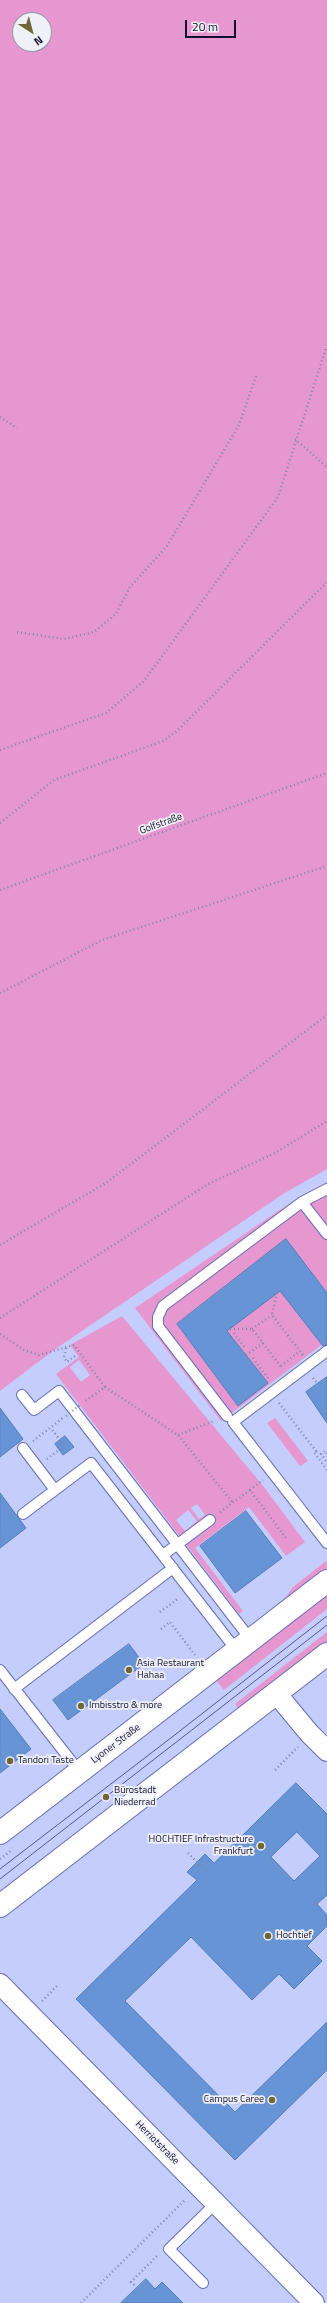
<!DOCTYPE html>
<html>
<head>
<meta charset="utf-8">
<style>
  body { margin:0 }
  #map { position:relative; width:327px; height:2303px; overflow:hidden; background:#c5cdfc; font-family:"Titillium Web",sans-serif }
  canvas { display:block }
  .north { position:absolute; left:12px; top:12px; width:40px; height:40px; box-sizing:border-box; background:#eff0f8; border:1px solid #9596a6; border-radius:50%; rotate:144deg; font-size:11px; font-weight:700; line-height:16px; text-align:center; color:#0f102c }
  .north::after { content:''; display:block; margin:auto; width:14px; height:18px; background:#726734; clip-path:polygon(50% 0,100% 100%,50% 72%,0 100%) }
  .scale { position:absolute; left:185px; top:20px; width:51px; height:18px; box-sizing:border-box; border:2px solid #0f102c; border-top:0; padding-left:5px; font-size:12px; line-height:14px; white-space:nowrap; color:#0f102c; -webkit-text-stroke:3px #eff0f8; paint-order:stroke }
</style>
</head>
<body>
<div id="map">
<canvas width="327" height="2303"></canvas>
<div class="north">N</div>
<div class="scale">20 m</div>
</div>
<script>
const ctx = document.querySelector('canvas').getContext('2d');
ctx.lineJoin = 'round';
function fillPath(path, color) { ctx.fillStyle = color; ctx.fill(path, 'evenodd'); }
function strokePath(path, color, width, dash) { ctx.strokeStyle = color; ctx.lineWidth = width; ctx.lineCap = dash ? 'butt' : 'round'; ctx.setLineDash(dash || []); ctx.stroke(path); }
function label(font, color, halo, rows, align = 'center') {
  ctx.font = font + ' "Titillium Web",sans-serif'; ctx.lineWidth = 3.5; ctx.setLineDash([]); ctx.textBaseline = 'middle'; ctx.strokeStyle = halo; ctx.fillStyle = color; for (const [text, x, y, turn = 0] of rows) {
    ctx.save(); ctx.translate(x, y); ctx.rotate((+turn || 0) * Math.PI / 180); ctx.textAlign = isNaN(turn) ? turn : align; if (halo) ctx.strokeText(text, 0, 0); ctx.fillText(text, 0, 0); ctx.restore();
  }
}
fillPath(new Path2D(`
  M0,0H327V1169L283,1194L54,1350L0,1391ZM20,20H44V44H20Z
  M327,1182V1293L286,1240L177,1324L238,1406L268,1383L227,1331L280,1291L321,1343H327L320,1346L221,1421L135,1308L299,1197Z
  M122,1316L264,1487L305,1542L286,1556L249,1507L195,1548L243,1611L239,1614L56,1374L79,1357L70,1345ZM79,1360L90,1375L81,1382L70,1367ZM197,1504L205,1515L199,1519L191,1508ZM188,1510L197,1521L185,1531L176,1520Z
  M275,1418L308,1461L300,1466L267,1423Z
  M326,1561L327,1568L283,1601L293,1587Z
  M327,1592V1609L224,1690L214,1678Z
  M327,1632V1644L240,1711L235,1704Z`), '#e797d0');
const building = new Path2D(`
  M286,1239L327,1293V1345L323,1346L280,1291L227,1331L268,1383L238,1406L177,1324Z
  M327,1377V1423L306,1392Z
  M0,1408L23,1439L0,1457Z
  M65,1436L74,1447L63,1455L55,1444Z
  M0,1493L26,1528L0,1548Z
  M246,1511L282,1558L235,1593L200,1546Z
  M129,1644L144,1664L68,1720L53,1700Z
  M0,1709L31,1749L0,1773Z
  M296,1783L327,1814V1895L317,1904L327,1915V1926L307,1946L322,1961L294,1989L279,1974L252,2000L191,1937L125,2001L235,2112L327,2022V2070L235,2160L76,1999L197,1880L187,1872L205,1854L214,1863ZM297,1832L320,1856L294,1881L271,1857Z
  M146,2279L155,2289L162,2282L183,2303H121Z`);
fillPath(building, '#6794d5');
strokePath(building, '#507cbb', 1);
const service = new Path2D(`
  M302,1202L327,1234
  M327,1351L233,1422L327,1543
  M22,1395L34,1410L59,1391L251,1640
  M227,1416L158,1326V1317L163,1306L302,1202L327,1189
  M23,1448L55,1490
  M23,1514L91,1463L237,1651
  M163,1555L210,1520
  M0,1670L79,1771
  M14,1689L173,1568
  M203,2283L169,2249L216,2203`);
const minor = new Path2D(`
  M276,1693L309,1733L327,1751
  M0,1984L314,2303`);
const secondary = new Path2D(`
  M0,1833L327,1581
  M0,1906L327,1654`);
strokePath(service, '#666eb5', 12);
strokePath(minor, '#666eb5', 22);
strokePath(secondary, '#666eb5', 24);
strokePath(new Path2D(`
  M0,417L17,428
  M295,439L327,467
  M17,632L64,639L94,632L116,614L130,587L167,546L239,425L256,376
  M0,750L106,713L144,681L278,497L327,345
  M0,823L54,780L163,741L177,731L327,582
  M0,890L327,773
  M0,993L102,940L327,866
  M0,1245L106,1183L327,1015
  M277,1293L272,1315L303,1355
  M0,1318L208,1184L275,1153L327,1121
  M230,1329H252L282,1368
  M252,1329L272,1315
  M234,1333L245,1348
  M0,1334L24,1350L39,1355L74,1345L105,1387L84,1402
  M66,1348L64,1357L67,1362L75,1356
  M246,1355L263,1343
  M253,1358L268,1378
  M281,1366L300,1351
  M313,1378L318,1384
  M105,1387L178,1435L233,1503
  M279,1403L316,1451L314,1452L327,1470
  M178,1435L214,1421
  M33,1441L64,1417
  M327,1454L325,1451L321,1454L327,1462
  M47,1459L64,1446L51,1428
  M250,1490L263,1480
  M220,1512L250,1490L286,1538
  M160,1612L179,1598
  M161,1629L170,1622L195,1655
  M275,1770L298,1747
  M188,1853L206,1871
  M0,1859L12,1850
  M42,2001L59,1984
  M137,2288L131,2282L158,2255
  M81,2303L186,2199`), '#8085ad', 2.5, [1, 3]);
strokePath(service, '#fff', 10);
strokePath(minor, '#fff', 20);
strokePath(secondary, '#fff', 22);
strokePath(new Path2D(`
  M0,1869L176,1734L327,1616
  M0,1879L327,1625`), '#575a7e', 1);
strokePath(new Path2D(`
  M66,1416L80,1405`), '#8085ad', 2.5, [1, 3]);
for (const [x, y, r, color] of [
  [129,1670,4,"#726734"],
  [81,1706,4,"#726734"],
  [10,1761,4,"#726734"],
  [106,1797,4,"#726734"],
  [261,1846,4,"#726734"],
  [268,1936,4,"#726734"],
  [272,2100,4,"#726734"]
]) { const dot = new Path2D(); dot.arc(x, y, r, 0, 2 * Math.PI); ctx.fillStyle = color; ctx.fill(dot); strokePath(dot, '#eff0f8', 1.5); }
label('10px', '#0f102c', '#eff0f8', [
  ["Golfstraße",161,824,-20],
  ["Lyoner Straße",116,1744,-37],
  ["Herriotstraße",157,2143,45]
]);
label('10px', '#0f102c', '#eff0f8', [
  ["Asia Restaurant",137,1664],
  ["Hahaa",137,1676],
  ["Imbisstro & more",89,1706],
  ["Tandori Taste",18,1761],
  ["Bürostadt",114,1791],
  ["Niederrad",114,1803],
  ["HOCHTIEF Infrastructure",253,1840,"right"],
  ["Frankfurt",253,1852,"right"],
  ["Hochtief",276,1936],
  ["Campus Caree",264,2100,"right"]
], 'left');
</script>
</body>
</html>
